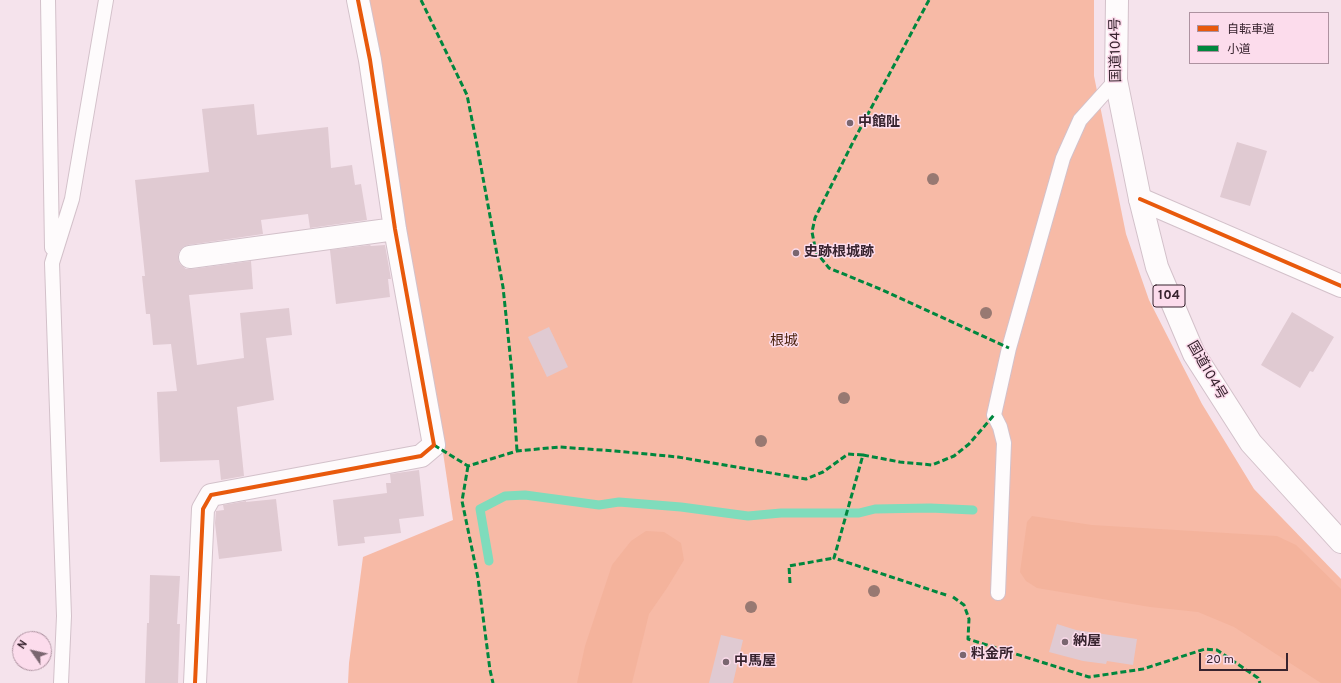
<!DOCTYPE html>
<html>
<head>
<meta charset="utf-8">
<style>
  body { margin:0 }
  #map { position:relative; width:1341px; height:683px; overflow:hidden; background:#f5e3ec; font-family:Overpass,"Noto Sans JP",sans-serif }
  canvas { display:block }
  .legend { position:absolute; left:1189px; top:12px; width:140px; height:52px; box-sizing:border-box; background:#fcdcec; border:1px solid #ad92a0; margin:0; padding:5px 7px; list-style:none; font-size:12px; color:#37232e }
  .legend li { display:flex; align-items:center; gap:8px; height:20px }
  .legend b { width:20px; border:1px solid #ad92a0 }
  .north { position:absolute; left:12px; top:631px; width:40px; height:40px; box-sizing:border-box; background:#fcdcec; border:1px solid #ad92a0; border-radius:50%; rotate:304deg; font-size:11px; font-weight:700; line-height:16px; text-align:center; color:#37232e }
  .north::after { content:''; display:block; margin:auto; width:14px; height:18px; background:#7a6670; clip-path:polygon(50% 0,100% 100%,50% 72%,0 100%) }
  .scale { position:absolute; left:1199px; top:653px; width:89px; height:18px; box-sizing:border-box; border:2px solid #37232e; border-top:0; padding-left:5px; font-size:12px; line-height:14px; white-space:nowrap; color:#37232e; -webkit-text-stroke:3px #fcdcec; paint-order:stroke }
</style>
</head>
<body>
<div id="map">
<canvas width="1341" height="683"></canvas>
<ul class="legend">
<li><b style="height:5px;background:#e8590c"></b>自転車道</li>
<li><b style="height:5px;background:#00873e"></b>小道</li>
</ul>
<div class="north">N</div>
<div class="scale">20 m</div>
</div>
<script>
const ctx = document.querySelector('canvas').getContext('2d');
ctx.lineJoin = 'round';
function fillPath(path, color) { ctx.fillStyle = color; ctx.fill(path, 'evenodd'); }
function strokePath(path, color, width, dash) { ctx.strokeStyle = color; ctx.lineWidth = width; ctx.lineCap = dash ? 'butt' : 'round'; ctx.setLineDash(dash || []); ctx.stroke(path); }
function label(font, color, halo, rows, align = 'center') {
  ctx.font = font + ' Overpass,"Noto Sans JP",sans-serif'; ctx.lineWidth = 3; ctx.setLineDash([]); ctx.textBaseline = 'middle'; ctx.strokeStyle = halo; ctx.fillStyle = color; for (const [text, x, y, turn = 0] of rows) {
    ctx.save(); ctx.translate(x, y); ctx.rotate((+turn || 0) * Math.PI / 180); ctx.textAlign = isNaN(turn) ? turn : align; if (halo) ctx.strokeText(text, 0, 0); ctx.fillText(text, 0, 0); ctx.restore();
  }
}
fillPath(new Path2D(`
  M367,0H1094V76L1126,234L1149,300L1202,404L1254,489L1341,579V683H348L349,663L363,557L453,520L441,439Z`), '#f7baa6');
fillPath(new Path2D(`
  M1032,516L1092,525L1277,536L1296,545L1341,589V683H1321L1234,627L1198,612L1150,607L1037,588L1026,581L1020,572L1027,522Z
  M646,531L664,532L681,543L684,560L667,588L649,614L632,683H577L585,646L612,565L631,541Z`), '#f4b39c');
strokePath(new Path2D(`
  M489,561L480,509L505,496L525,495L599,505L619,502L681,507L748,516L781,513H859L875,509L930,508L973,510`), '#7fdcbc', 9);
fillPath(new Path2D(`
  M254,104L257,135L328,127L331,168L352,165L355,185L361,184L367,220L310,228L308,214L261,220L263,234L188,245L183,247L179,252L178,258L180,264L186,269H192L251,261L253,289L189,295L197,365L244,358L240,313L289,308L292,335L266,338L274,400L237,407L244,476L221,480L219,460L160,462L157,392L177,391L171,344L153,345L150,314H146L142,276H145L135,180L209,172L202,109Z
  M1237,142L1267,151L1250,206L1220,197Z
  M370,245L371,246L385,245L391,279H388L390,297L336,304L330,250Z
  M1292,312L1334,337L1313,372L1310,371L1300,388L1261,365Z
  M549,327L568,367L547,377L528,337Z
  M419,470L424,516L399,519L401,533L364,537L365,543L338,546L333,500L387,493L386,483H391L390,474Z
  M276,499L282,551L219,559L215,523L216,511L224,510L223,505L246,501V502Z
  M150,575L180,576L177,624H180L178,683H145L147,623H149Z
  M1057,624L1076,630L1137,639L1133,665L1107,661L1106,664L1083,661L1049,652Z
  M721,635L743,640L733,683H709Z`), '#e0cad2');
const service = new Path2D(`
  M48,0L52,248
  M998,593L1004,443L1000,427L994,415L1009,348L1063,158L1080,120L1116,80
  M61,683L64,616L52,263L72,199L106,0`);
const minor = new Path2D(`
  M1140,199L1341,286
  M190,257L395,229
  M195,683L203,509L211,495L421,456L434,445L395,229L370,60L358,0`);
const trunk = new Path2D(`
  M1117,0L1116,80L1140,199L1157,267L1194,354L1251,443L1341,542`);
strokePath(service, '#d3c1ca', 16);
strokePath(minor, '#d3c1ca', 24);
strokePath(trunk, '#d3c1ca', 24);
strokePath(service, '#fefbfc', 14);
strokePath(minor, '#fefbfc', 22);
strokePath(trunk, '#fefbfc', 22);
strokePath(new Path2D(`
  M421,0L467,95L477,145L503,287L512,373L517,451
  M929,0L854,140L815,218L812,232L816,252L829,268L880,289L1009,348
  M434,445L468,466L517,451L559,447L615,451L678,457L806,479L823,472L848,454L863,455L834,558L949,596
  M863,455L900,462L932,465L954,456L969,444L994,415
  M468,466L462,501L478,578L490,670L493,683
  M790,583L789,566L834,558
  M953,597L964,605L969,619L968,639L1089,677L1143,669L1205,649L1217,650L1258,678L1260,683`), '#00873e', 3, [6, 3]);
strokePath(new Path2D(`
  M1140,199L1341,286
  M195,683L203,509L211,495L421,456L434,445L395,229L370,60L358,0`), '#e8590c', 4);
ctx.fillStyle = '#987972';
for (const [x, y] of [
  [933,179],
  [986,313],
  [844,398],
  [761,441],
  [874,591],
  [751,607]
]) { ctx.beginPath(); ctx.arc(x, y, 6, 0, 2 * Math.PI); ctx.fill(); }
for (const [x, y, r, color] of [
  [850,123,4,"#7a6670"],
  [796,253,4,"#7a6670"],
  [1065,642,4,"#7a6670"],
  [963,655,4,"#7a6670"],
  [726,662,4,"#7a6670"]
]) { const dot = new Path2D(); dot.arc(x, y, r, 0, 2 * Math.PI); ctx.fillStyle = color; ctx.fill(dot); strokePath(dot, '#fcdcec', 1.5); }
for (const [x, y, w] of [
  [1169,296,32]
]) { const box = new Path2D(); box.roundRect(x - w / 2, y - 11, w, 22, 3); ctx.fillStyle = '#fcdcec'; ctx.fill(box); strokePath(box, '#37232e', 1); }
label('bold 13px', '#37232e', null, [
  ["104",1169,296]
]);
label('14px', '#37232e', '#fcdcec', [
  ["国道104号",1117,50,-91],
  ["国道104号",1206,371,60]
]);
label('bold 14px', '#37232e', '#fcdcec', [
  ["中館阯",858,123],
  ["史跡根城跡",804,253],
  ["納屋",1073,642],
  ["料金所",971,655],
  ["中馬屋",734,662]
], 'left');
label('14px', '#4b220e', '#fcdcec', [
  ["根城",784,342]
]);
</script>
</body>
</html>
